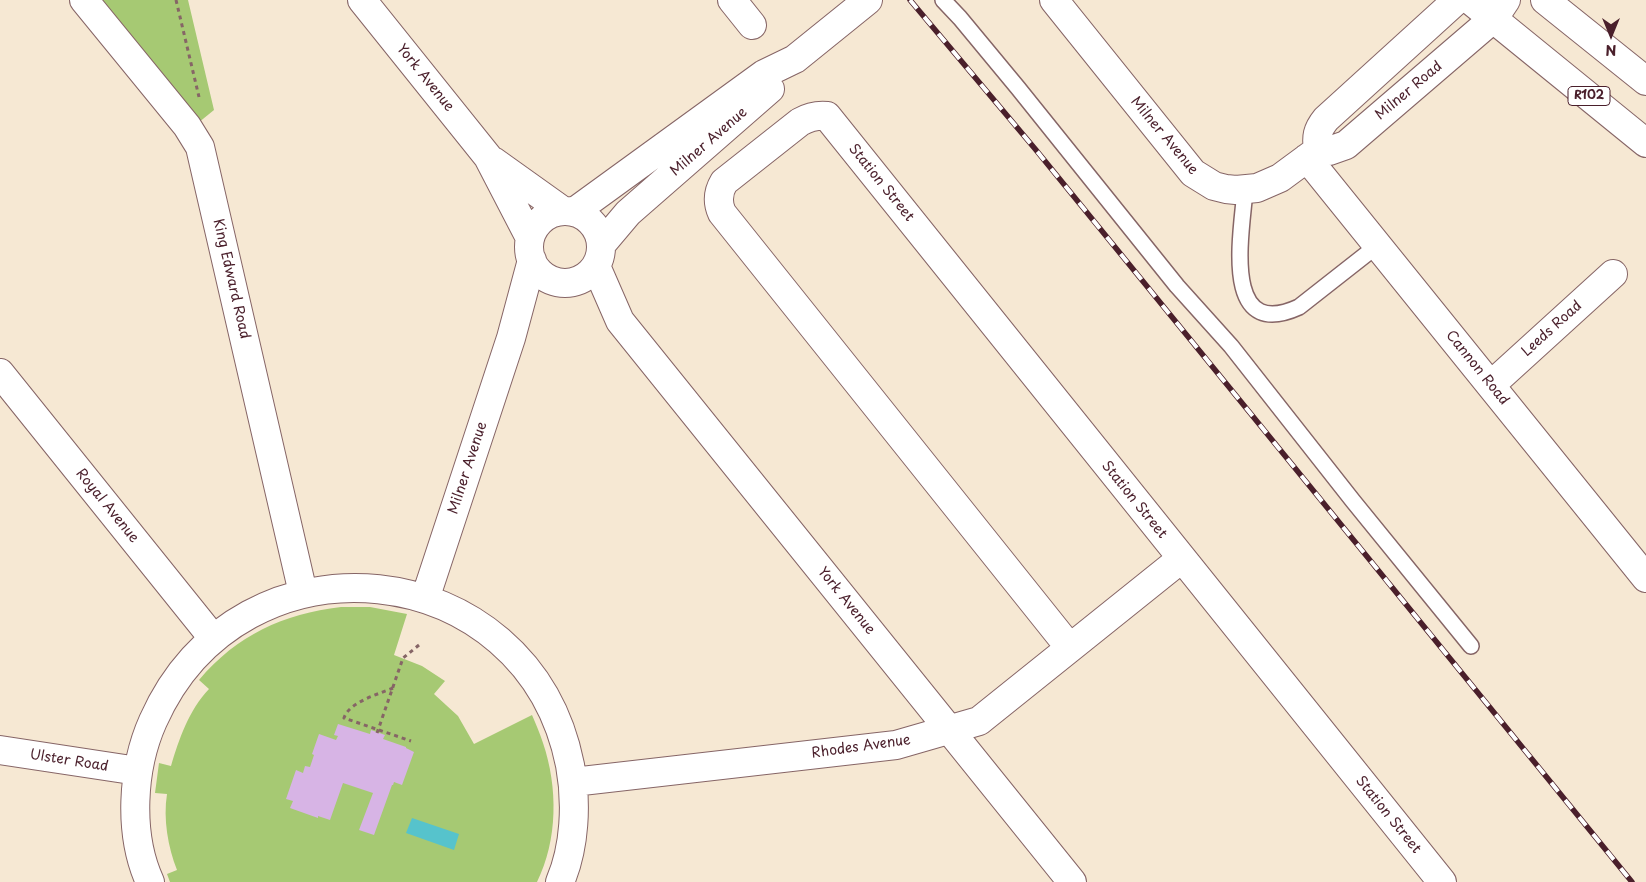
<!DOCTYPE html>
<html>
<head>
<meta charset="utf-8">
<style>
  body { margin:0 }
  #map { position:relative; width:1646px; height:882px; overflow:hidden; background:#f6e8d3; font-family:"Playpen Sans",sans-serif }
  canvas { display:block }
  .north { position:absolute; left:1586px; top:10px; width:50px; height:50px; -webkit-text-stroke:4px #fff; paint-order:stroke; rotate:180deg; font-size:14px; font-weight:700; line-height:20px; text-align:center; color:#4a1f2b }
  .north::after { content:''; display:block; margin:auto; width:18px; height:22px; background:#4a1f2b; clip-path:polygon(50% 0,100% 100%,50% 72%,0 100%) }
</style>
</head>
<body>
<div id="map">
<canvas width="1646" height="882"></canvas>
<div class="north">N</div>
</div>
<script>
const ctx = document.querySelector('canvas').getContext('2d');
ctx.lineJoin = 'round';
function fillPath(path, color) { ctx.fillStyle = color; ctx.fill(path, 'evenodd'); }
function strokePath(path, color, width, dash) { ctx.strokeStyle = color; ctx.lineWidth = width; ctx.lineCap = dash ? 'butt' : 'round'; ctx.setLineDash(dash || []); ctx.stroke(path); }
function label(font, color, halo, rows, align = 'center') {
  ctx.font = font + ' "Playpen Sans",sans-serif'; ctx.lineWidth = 4; ctx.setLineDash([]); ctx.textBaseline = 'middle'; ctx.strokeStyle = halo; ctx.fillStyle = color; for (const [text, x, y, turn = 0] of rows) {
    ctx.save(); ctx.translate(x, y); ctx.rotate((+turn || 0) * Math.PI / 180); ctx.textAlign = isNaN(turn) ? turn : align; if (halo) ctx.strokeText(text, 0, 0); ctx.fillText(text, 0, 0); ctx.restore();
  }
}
fillPath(new Path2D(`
  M100,0H188L214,110L198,123Z
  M341,607H370L407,614L394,655L422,666L445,681L434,694L458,716L474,744L532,715C536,724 540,734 543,743C558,787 558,840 537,882H170L167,874L177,870C168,847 163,819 167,794L155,793L159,763L171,766C179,739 189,710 209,689L199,680C237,635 283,614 341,607Z`), '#a6c973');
fillPath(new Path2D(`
  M412,818L459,834L454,850L406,833Z`), '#56c3cc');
fillPath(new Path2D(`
  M338,724L370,734L371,730L385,735L383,739L406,747V748L414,752L402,785L394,782L393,785H392L374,835L359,830L373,793L343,783L330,820L318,816V818L290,808L293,801L286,799L296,770L303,773L305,766L310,767L314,755L312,754L319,734L336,740L338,736L334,735Z`), '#d7b4e5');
const lane = new Path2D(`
  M943,0L960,18L1018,88L1177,286L1231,346L1353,501L1471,646
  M1245,190C1242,231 1220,343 1299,307L1378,245`);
const street = new Path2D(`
  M84,0L187,126L200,147L303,593
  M362,0L488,157L530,238
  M732,0L752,25
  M1054,0L1193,173L1214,186L1226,189L1236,190L1257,188L1280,178L1318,150L1329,151L1346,145L1494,18L1506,0
  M1318,150C1316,137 1317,130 1326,119L1457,0
  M1307,158L1646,578
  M493,161L563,211
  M529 247a36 36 0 1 1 72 0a36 36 0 1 1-72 0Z
  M574,212L764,74L795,59L868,0
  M601,245L628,213L770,89
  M596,266L620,321L1072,882
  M0,373L213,638
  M1491,385L1613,274
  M425,599L511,338L532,260
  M1070,648L722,213C717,202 718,192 724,182L800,122C809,117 817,115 827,116L1442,882
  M0,750L138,771
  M573,782L896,745L979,721L1181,559
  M150,882C128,834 132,768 153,721C241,523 528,553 570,765C577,803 575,847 560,882`);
const primary = new Path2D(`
  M1470,0L1646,143
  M1545,0L1646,81`);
strokePath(lane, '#866566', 18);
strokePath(street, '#866566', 30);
strokePath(primary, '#866566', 30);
strokePath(new Path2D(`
  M176,0L199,97
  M393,688C379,694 349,702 344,718L411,741
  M377,733L403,658L419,645`), '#866566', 3, [4, 4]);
strokePath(lane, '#fff', 15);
strokePath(street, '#fff', 28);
strokePath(primary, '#fff', 28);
const rail = new Path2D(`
  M910,0L1036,150L1632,882`);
strokePath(rail, '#4a1f2b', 5.5);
strokePath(rail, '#fff', 4, [11]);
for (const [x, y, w] of [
  [1589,96,42]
]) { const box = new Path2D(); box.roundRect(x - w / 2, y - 9.5, w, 19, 4); ctx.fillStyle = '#fff'; ctx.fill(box); strokePath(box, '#4a1f2b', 1); }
label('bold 12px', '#4a1f2b', null, [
  ["R102",1589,96]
]);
label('14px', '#4a1f2b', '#fff', [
  ["York Avenue",425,78,51],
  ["Milner Road",1409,91,-40],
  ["Milner Avenue",1164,136,50],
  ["Milner Avenue",709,142,-41],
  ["Station Street",881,183,51],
  ["King Edward Road",231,279,77],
  ["Leeds Road",1552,329,-42],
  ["Cannon Road",1477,368,51],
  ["Milner Avenue",468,468,-72],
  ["Station Street",1134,500,51],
  ["Royal Avenue",107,506,51],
  ["York Avenue",846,601,51],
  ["Rhodes Avenue",861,747,-8],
  ["Ulster Road",69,761,9],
  ["Station Street",1388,815,51]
]);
</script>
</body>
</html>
